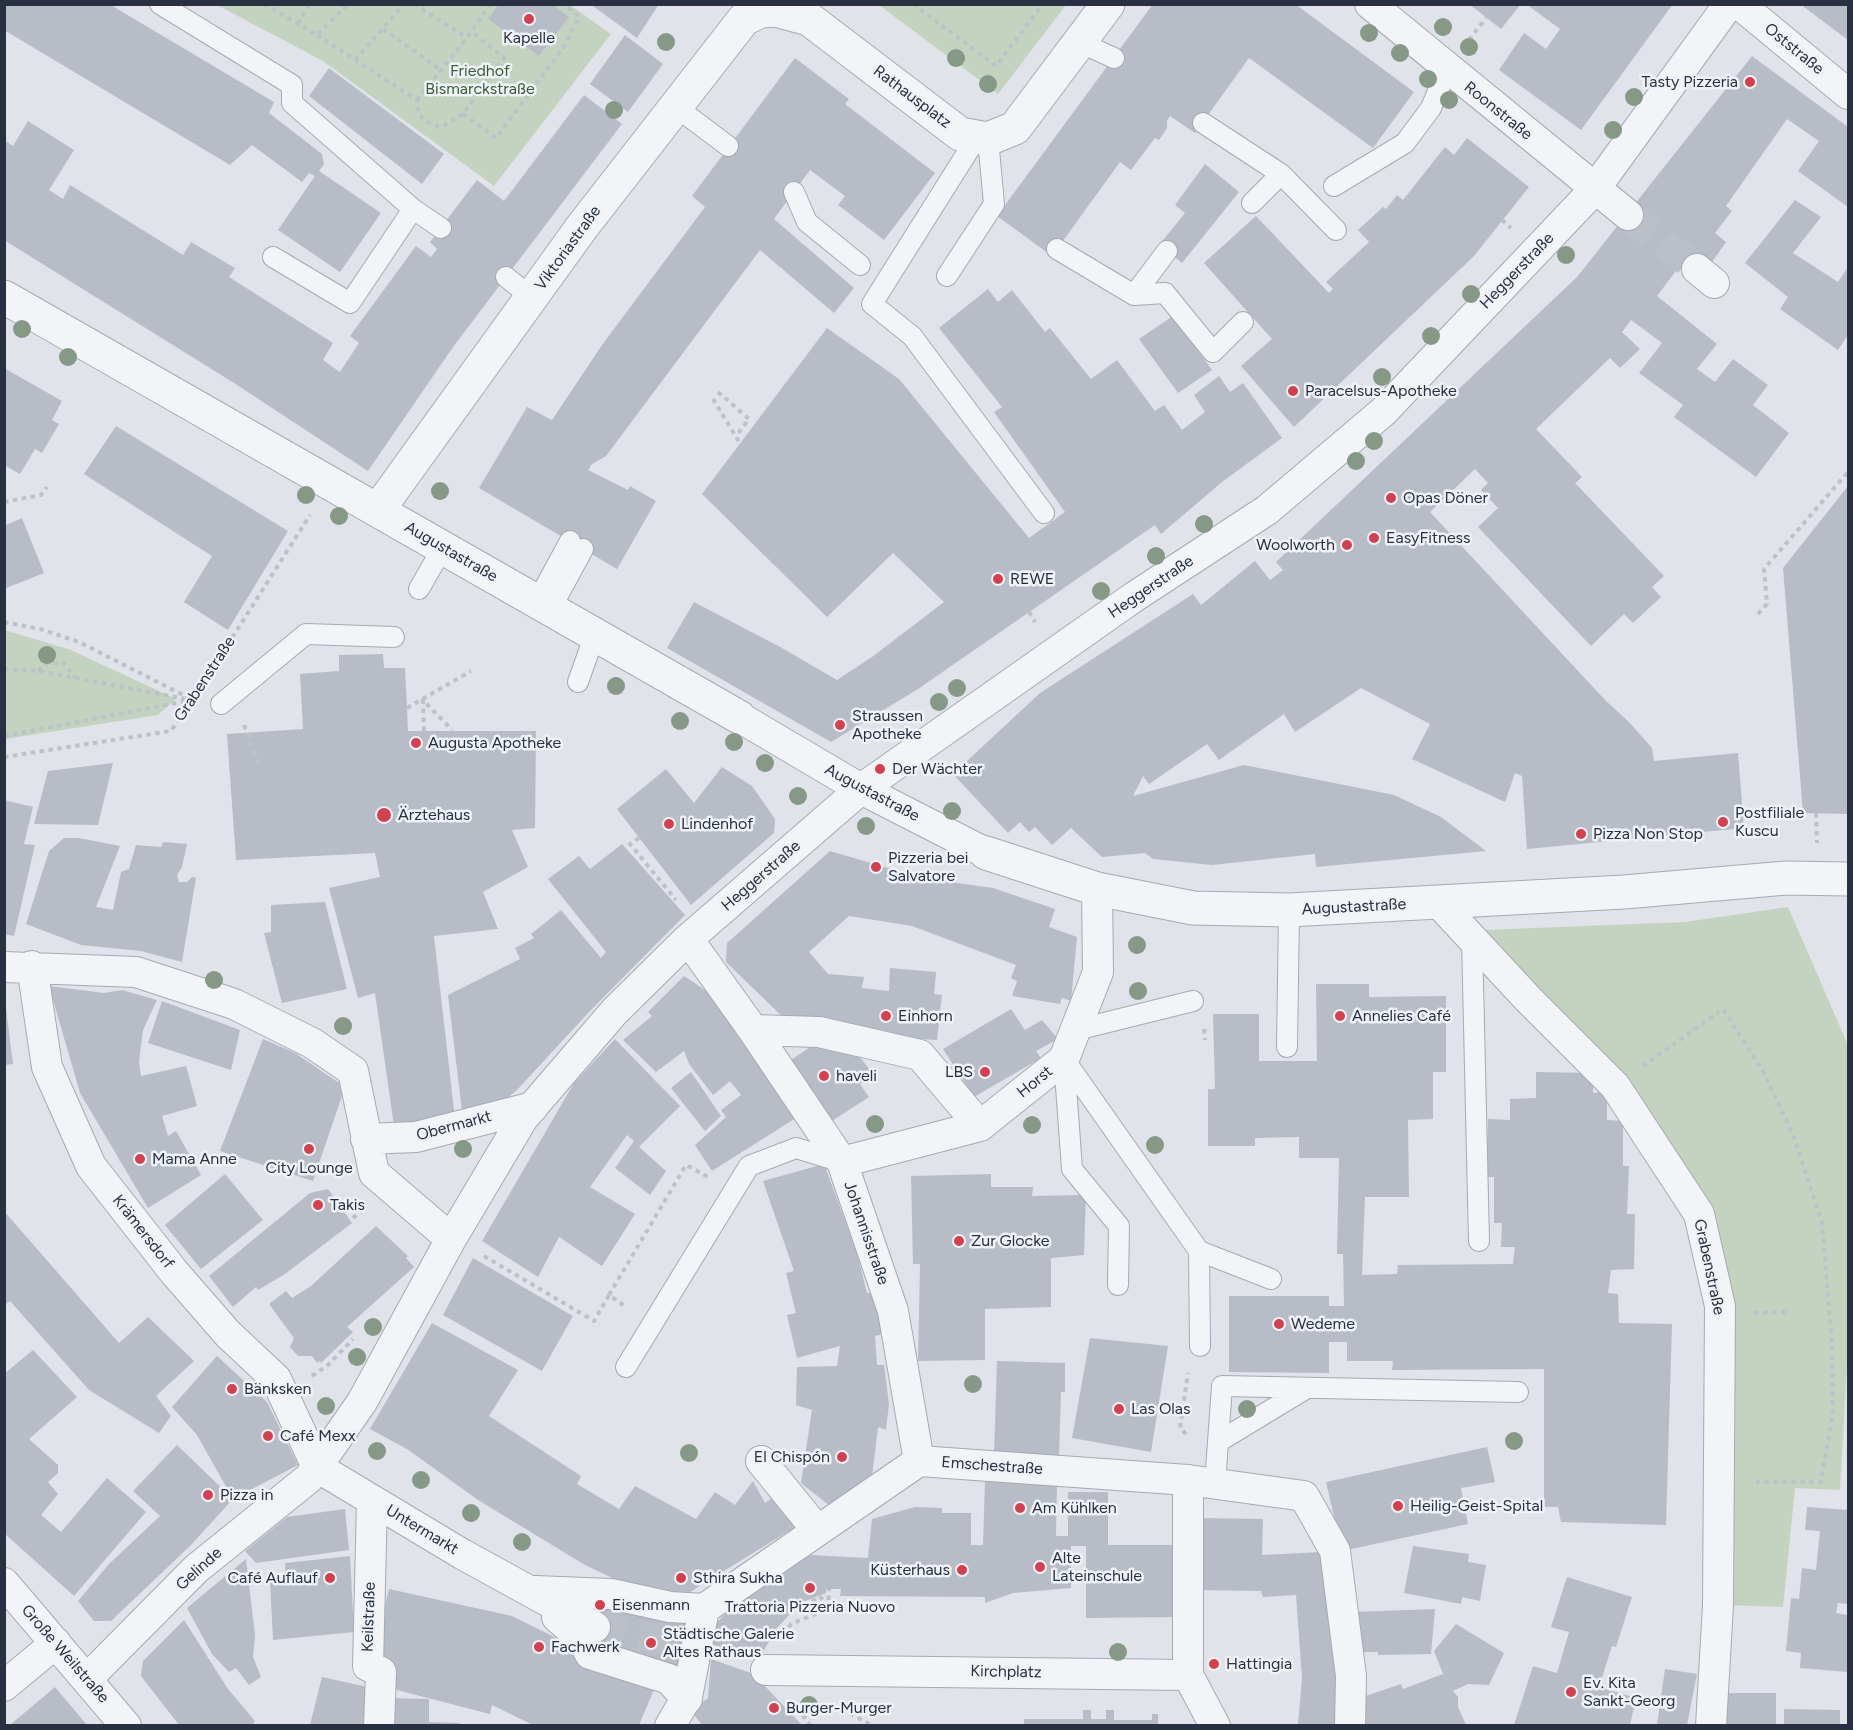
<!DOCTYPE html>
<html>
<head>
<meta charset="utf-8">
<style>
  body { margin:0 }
  #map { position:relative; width:1853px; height:1730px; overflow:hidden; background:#e0e3e9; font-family:Figtree,sans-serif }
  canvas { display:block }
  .frame { position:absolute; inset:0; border:6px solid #283041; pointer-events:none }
</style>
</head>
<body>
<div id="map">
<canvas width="1853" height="1730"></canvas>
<div class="frame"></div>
</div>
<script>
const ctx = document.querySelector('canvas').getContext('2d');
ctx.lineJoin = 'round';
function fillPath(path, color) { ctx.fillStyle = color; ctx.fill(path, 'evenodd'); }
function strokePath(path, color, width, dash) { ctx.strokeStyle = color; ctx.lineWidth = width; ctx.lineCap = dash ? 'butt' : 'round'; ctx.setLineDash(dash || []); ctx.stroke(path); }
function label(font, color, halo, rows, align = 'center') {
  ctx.font = font + ' Figtree,sans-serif'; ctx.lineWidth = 5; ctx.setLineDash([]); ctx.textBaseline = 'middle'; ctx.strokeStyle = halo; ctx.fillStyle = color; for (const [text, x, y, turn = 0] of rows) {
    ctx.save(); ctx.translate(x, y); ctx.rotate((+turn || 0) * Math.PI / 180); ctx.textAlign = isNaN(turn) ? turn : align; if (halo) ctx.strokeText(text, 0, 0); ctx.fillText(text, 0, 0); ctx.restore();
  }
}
fillPath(new Path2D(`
  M217,5H570L611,34L494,186L323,61Z
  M879,5H1066L998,94Z
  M5,630L71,650L176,699L158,715L5,739Z
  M1788,907L1848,1045V1345L1840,1490L1795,1488L1783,1607L1723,1605L1713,1213L1555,1012L1485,930L1685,922Z`), '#c4d3c0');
fillPath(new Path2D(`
  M4,4H109L274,102L269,113L322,154L324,164L319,171L381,213L340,272L278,230L315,176L309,173L302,182L252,145L230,165L4,30Z
  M499,4H552L569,17L539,56L488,19Z
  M590,4H659L637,38Z
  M1153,4H1295L1414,92L1373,148L1249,58L1195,133L1170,116L1167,121V128L1159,140L1155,138L1131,170L1120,162L1052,256L997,216Z
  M1469,4H1521L1501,29Z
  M1526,4H1673L1581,130L1499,70L1524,33L1546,49L1560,29Z
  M1800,4H1848V40Z
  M625,35L663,64L628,112L590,84Z
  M1752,56L1848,127V207L1798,171L1819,141L1787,119L1726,206L1732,211L1715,233L1726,242L1712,262L1706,257L1692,275L1679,267L1657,296L1717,344L1697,369L1715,382L1733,359L1768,385L1753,405L1789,433L1756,477L1674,417L1683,405L1639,373L1662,343L1631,320L1622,332L1640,349L1620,368L1610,358L1536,429L1582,477L1575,483L1664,576L1652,587L1661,597L1633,623L1624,614L1591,646L1478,527L1498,508L1481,490L1488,483L1475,469L1430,512L1606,701L1629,722L1652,748L1654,761L1738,753L1744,828L1527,849L1522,776L1515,773L1505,802L1412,759L1430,724L1361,688L1295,732L1284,714L1219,760L1207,744L1149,784L1143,776L1133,796L1244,765L1394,795L1441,817L1486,851L1316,867L1315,854L1212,865L1153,859L1145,853L1102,857L1071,828L1052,845L1035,827L1029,832L1020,822L1008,833L953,774L1040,693L1193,594L1201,605L1255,561L1270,580L1283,570L1276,562L1577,277Z
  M795,58L849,99L845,104L935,173L884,240L838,205L845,196L810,170L774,219L854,288L834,313L760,250L606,456L592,464L588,470L628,490L630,486L656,501L617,569L479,488L527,407L552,420L602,345L705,207L692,196Z
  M329,68L444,154L422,184L309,96Z
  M584,95L622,124L453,347L368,471L234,383L4,240V140L13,146L28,121L74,150L49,190L63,199L70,185L183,255L191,242L235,268L229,277L333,343L323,360L340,372L359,343L350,336L416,246L431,257L437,249L430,242L477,180L504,201Z
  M1467,138L1529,187L1474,256L1294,427L1241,366L1272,339L1204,263L1256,216L1329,293L1333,289L1326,282L1369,242L1358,230L1383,207L1386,209L1397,195L1403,200L1445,147L1454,155Z
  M1205,164L1239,192L1182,263L1159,245L1185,213L1175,205Z
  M1795,200L1821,217L1793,253L1838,282L1848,267V335L1838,350L1780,309L1788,297L1745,263Z
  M988,289L998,302L1012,290L1045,332L1050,328L1091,379L1117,360L1155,411L1164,405L1182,430L1205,412L1194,395L1219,376L1230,392L1243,383L1282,438L1222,482L1161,534L1155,525L918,689L831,742L667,648L694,602L782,648L837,680L872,657L944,602L893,553L827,617L702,494L827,328L899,379L1029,538L1065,512L994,412L1002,407L939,328Z
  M1173,316L1212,370L1178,393L1139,339Z
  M4,368L62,401L52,420L59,424L42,453L35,449L20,474L4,465Z
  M116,426L288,531L228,630L184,602L212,556L84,474Z
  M1848,486V814L1803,813L1783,568Z
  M22,518L44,573L4,589V526Z
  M383,654L384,668H405L408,731H536L535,828L512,830L528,867L483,892L498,929L434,936L455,1119L394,1126L375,993L358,998L329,888L380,877L375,853L236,860L227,734L303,729L300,674L339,671V655Z
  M113,763L98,825L34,824L48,771Z
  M722,767L752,786L775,819L774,833L691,905L617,809L666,769L694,803Z
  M4,800L33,807L24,844L35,845L14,936L4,934Z
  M64,838H79L120,846L96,907L113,910L121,872L129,869L136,845L161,847L163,842L187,844L182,867L177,875L179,882H187L192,877L196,878L182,962L141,951L81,945L26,924L49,851Z
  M622,844L685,915L589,1012L517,1090L496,1107L463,1119L448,995L520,959L515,948L534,938L531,934L561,910L601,958L606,952L548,879L579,856L590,869Z
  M830,851L922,878L993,888L1055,909L1049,927L1077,937L1071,1001L1062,998L1060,1004L1012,996L1017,981L1011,978L1016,965L912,926L849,916L809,952L828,974L864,977L862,988L889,991L890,968L936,972L934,994L942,995L937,1040L855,1035L791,1025L726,962L727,943Z
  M325,902L347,989L282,1003L264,933L271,932V905Z
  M684,976L708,992L799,1116L712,1171L695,1145L726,1117L721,1110L741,1095L730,1081L713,1095L689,1064L684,1051L656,1072L623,1040L652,1016L648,1012Z
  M1316,984H1369V997L1446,996V1072H1433V1119L1408,1120L1409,1197H1365L1362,1275L1397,1274L1398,1265L1513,1264L1515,1247H1501L1502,1223H1494V1177H1487L1488,1119L1510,1120V1099L1536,1098V1072L1594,1073L1593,1093L1607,1091V1120L1623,1121V1166H1629L1627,1214H1635L1634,1269L1611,1270L1608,1293L1618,1294L1619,1323L1672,1324L1666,1525L1561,1522L1558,1507H1544V1369L1392,1370L1393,1361H1347V1342H1329V1373L1229,1372V1296H1329V1306H1344L1343,1254H1337L1339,1158H1299V1137L1255,1138V1146H1208V1089H1215L1213,1014H1259V1061H1317Z
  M49,986L104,993L122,990L157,1000L143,1030L139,1062L141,1076L186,1066L197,1106L162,1116L168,1136L176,1131L201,1175L148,1208L80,1093Z
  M162,1001L240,1030L231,1070L148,1043Z
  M6,1008L13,1064L4,1065V1009Z
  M1011,1009L1025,1030L1042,1020L1058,1039L1036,1051L1041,1058L974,1097L943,1049Z
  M263,1039L295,1053L345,1087L313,1181L220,1151Z
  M615,1039L680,1106L639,1147L666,1171L650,1195L615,1168L634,1141L627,1135L590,1187L635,1214L602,1266L559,1237L538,1277L482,1241L574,1083Z
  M822,1039L850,1045L874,1075L860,1084L869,1097L824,1126L782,1066Z
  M691,1072L721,1116L705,1131L671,1088Z
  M824,1164L857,1253L867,1293L873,1292L883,1334L875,1336L877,1365H884L889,1404L886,1430L878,1427L871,1485L830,1506L801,1483L812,1410L796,1405L797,1367L837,1366L840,1346L797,1358L787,1315L796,1313L786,1273L794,1271L763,1181Z
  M225,1174L263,1220L201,1269L165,1225Z
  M991,1174V1187H1033L1032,1196L1086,1195L1084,1255L1051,1258V1307L985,1309V1360L918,1361L920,1264H913L911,1176Z
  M328,1189L352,1223L285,1274L258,1290L256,1287L233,1307L209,1276L310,1193Z
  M4,1211L119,1343L148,1317L194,1361L156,1396L171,1416L159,1433L89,1390L10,1301L4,1305Z
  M376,1226L408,1256L406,1258L414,1267L347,1327L353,1332L321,1363L319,1361L317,1363L312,1356H298L290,1347L294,1338L269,1304L286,1291L292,1298L311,1286Z
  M473,1258L573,1316L542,1371L443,1315Z
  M432,1323L518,1370L489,1416L581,1476L577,1484L619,1509L635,1486L696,1519L715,1492L735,1505L753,1481L765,1503L780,1492L800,1524L682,1597L646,1594L585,1565L478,1500L407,1449L370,1429Z
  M1090,1338L1168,1346L1151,1452L1072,1438Z
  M33,1350L77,1397L29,1439L58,1465V1473L48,1482L58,1494L41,1515L61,1532L107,1478L146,1512L74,1596L4,1533V1374Z
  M217,1356L267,1402L298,1465L233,1499L191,1545L111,1621H94L78,1601L109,1564L160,1516L133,1491L177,1445L233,1499L197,1435L172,1407Z
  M997,1361L1065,1363V1392H1061L1059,1455L994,1453Z
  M1487,1447L1495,1482L1461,1488L1468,1524L1342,1551L1326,1482Z
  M985,1481H1057L1056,1536H1068V1492H1108V1545H1177L1178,1617L1086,1618V1546H1071V1588L1013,1593L985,1603V1597L840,1596L841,1589H826V1593L800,1603L777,1628L758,1660L700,1640L749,1589L811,1555L868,1558L872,1519L915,1507L942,1508V1513H971V1545H983Z
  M1807,1507L1848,1510V1604L1838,1603L1836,1613L1848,1615V1672L1800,1668L1801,1653L1786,1651L1791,1598L1799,1599L1802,1568L1816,1570L1820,1531L1805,1530Z
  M345,1509L349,1550L256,1563L245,1551L287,1517Z
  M1200,1518L1263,1519L1262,1555L1321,1552L1337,1676L1338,1725H1298L1302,1678L1296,1595L1263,1597L1261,1591L1197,1590Z
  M1413,1546L1469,1554L1468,1562L1486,1565L1480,1601L1462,1597L1461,1604L1404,1593Z
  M350,1556L354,1632L273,1640L270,1581L286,1582L285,1563Z
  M246,1559L255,1635L253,1657L261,1677L249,1685L236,1668L229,1672L212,1654L187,1608Z
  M1567,1577L1632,1597L1616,1647L1612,1646L1599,1687L1636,1698L1630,1725H1514L1533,1666L1557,1673L1569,1632L1551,1627Z
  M389,1589L512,1616L655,1687L639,1725H533L492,1705L490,1714L389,1688V1658L373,1654Z
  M601,1600L695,1618L688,1672L590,1652Z
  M1435,1609L1431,1654L1378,1655V1652H1355L1354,1612Z
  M184,1620L228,1689L255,1721L252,1725H179L141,1676L143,1661Z
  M1456,1624L1504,1653L1489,1685L1468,1684L1453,1691L1458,1697V1707L1466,1725H1359L1357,1699L1401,1684L1403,1689L1443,1674L1434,1651Z
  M711,1659L765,1678L761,1682L802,1725H702L691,1711L708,1698Z
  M1665,1669L1697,1674L1687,1725H1657Z
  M322,1677L372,1688L373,1725H310Z
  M55,1687L87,1725H10Z
  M1722,1693H1776V1725H1722Z
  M388,1698L429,1699V1722L460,1723V1725H388Z
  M1784,1709L1840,1710V1725H1784Z
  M1083,1710H1091V1719H1106V1710H1114V1720H1152V1714H1158V1725H1024V1719H1083Z`), '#b7bcc6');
strokePath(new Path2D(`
  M1628,215L1697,269
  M595,1627L691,1645`), '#bbbfc7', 30, [30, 15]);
const service = new Path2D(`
  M160,4L292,85V103L413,209L441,228
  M1079,42L1114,58
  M676,107L728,146
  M1203,123L1281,174L1336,230
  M977,137L872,304L912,336L1044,513
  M1334,186L1405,143L1431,108L1447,69
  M794,192L807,222L860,265
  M1252,203L1281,174
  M1057,249L1134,295L1165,293L1213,352L1243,322
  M273,257L350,303L413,209
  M947,276L994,204L988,139
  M506,277L531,297
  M1134,295L1167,251
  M419,589L443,547
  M537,602L570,541
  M550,610L583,549
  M578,682L595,634
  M221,704L306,634L394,637
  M1472,939L1479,1241
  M1076,1030L1193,1001
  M1287,1047L1289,910
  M1199,1251L1271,1279
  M1118,1285L1119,1226L1072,1169L1064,1059L1199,1251L1200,1346
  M626,1367L749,1166L796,1148L842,1162
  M1218,1442L1307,1388
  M1215,1484L1222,1386L1518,1392`);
const pedestrian = new Path2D(`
  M1370,4L1628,215
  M1739,4L1848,94
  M1697,269L1714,283
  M739,717L861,789L986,853
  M1439,903L1529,1000L1615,1086L1699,1214L1720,1306L1718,1605L1711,1726
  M688,939L753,1030L842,1162L893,1311L919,1461
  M32,966L47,1067L91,1166L174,1272L228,1334L276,1379L317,1467
  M4,967L136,972L234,1004L312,1043L353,1071L374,1173L451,1239
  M753,1030L819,1032L920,1055L980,1126
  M366,1139L416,1137L533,1107
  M842,1162L980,1126L1064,1059L1098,972L1097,889
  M761,1461L817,1530
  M317,1467L462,1554L595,1627
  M1188,1480V1675L1215,1726
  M372,1501L368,1666L381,1672L379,1726
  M4,1583L126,1726
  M535,1591L611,1594L670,1607L704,1609
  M557,1617L583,1640L590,1654L669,1679L687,1699
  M766,1670L1188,1675
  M87,1679L196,1569L309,1478L362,1402L451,1239L523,1118L614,1012L688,939L861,789L1134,597L1267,510L1384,411L1594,190L1729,4
  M4,1686L56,1643
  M670,1726L687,1697L704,1609L919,1461L1188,1480L1304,1496L1335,1551L1351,1676L1350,1726`);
const minor = new Path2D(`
  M4,297L739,717
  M378,510L582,227L744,19L761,11L776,10L809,19L960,134L988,139L1015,128L1108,4
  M986,853L1097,889L1193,908L1289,910L1624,892L1786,878L1848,879`);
strokePath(service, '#a5aab3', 22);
strokePath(pedestrian, '#a5aab3', 32);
strokePath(minor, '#a5aab3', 35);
strokePath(new Path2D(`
  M264,4L317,35L348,4
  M414,4L467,38
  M913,4L996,66L1043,4
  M298,24L309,4
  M383,29L441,70
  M317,35L417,100C418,119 424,122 441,127L463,114L504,58L471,31
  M1469,40L1486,18
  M355,60L404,4
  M417,100L467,38L490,4
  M463,114L496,138L563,48L579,17L564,4
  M1502,220L1511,228
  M718,392L749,419L736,436
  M713,399L741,445
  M4,502L41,495L47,487
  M1029,612L1035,622
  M1758,614L1767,604L1764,569L1848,472
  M4,622L40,629L79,642L191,699
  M213,668L310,515
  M4,669L38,671L186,699
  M38,671L47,663H64L75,678
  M407,708L471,671
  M244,725L259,766
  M424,731L423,700L452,730
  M4,736L192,700
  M4,757L171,731L189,705
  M1816,813L1817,843
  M639,838L630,844L676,900
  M1204,1029L1205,1040
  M1643,1066L1723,1009L1763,1071L1794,1137L1822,1223L1832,1344L1833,1413L1821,1482H1756
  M353,1218L363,1209
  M484,1256L594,1321L609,1295L626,1307
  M609,1295L686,1165L708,1177
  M1754,1313L1787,1312
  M312,1376L328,1365L353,1339
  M1186,1434L1180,1428L1188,1373
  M820,1596L826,1606
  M812,1599L827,1609
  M828,1609L829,1589
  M784,1635L791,1624L828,1609
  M797,1708L811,1726
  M842,1709L873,1726`), '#bdc1c8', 4, [4.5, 4.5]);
strokePath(service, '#f2f4f7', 20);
strokePath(pedestrian, '#f2f4f7', 30);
strokePath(minor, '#f2f4f7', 33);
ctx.fillStyle = '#859986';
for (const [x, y] of [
  [1443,27],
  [1369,33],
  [666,42],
  [1469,47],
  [1400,53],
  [956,58],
  [1428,79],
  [988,84],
  [1634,97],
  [1449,100],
  [614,110],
  [1613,130],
  [1566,255],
  [1471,294],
  [22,329],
  [1431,336],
  [68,357],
  [1382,377],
  [1374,441],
  [1356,461],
  [440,491],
  [306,495],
  [339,516],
  [1204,524],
  [1156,556],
  [1101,591],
  [47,655],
  [616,686],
  [957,688],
  [939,702],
  [680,721],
  [734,742],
  [765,763],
  [798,796],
  [952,811],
  [866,826],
  [1137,945],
  [214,980],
  [1138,991],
  [343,1026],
  [875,1124],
  [1032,1125],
  [1155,1145],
  [463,1149],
  [373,1327],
  [357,1357],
  [973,1384],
  [326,1406],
  [1247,1409],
  [1514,1441],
  [377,1451],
  [689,1453],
  [421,1480],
  [471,1513],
  [522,1542],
  [1118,1652],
  [809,1705]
]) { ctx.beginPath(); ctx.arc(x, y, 9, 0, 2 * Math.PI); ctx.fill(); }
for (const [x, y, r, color] of [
  [529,19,6,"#d2414f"],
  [1750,82,6,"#d2414f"],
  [1293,391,6,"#d2414f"],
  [1391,498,6,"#d2414f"],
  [1374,538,6,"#d2414f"],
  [1347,545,6,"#d2414f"],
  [998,579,6,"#d2414f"],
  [840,725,6,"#d2414f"],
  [416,743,6,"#d2414f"],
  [880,769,6,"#d2414f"],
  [384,815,8,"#d2414f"],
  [1723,822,6,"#d2414f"],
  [669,824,6,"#d2414f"],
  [1581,834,6,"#d2414f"],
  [876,867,6,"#d2414f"],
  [886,1016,6,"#d2414f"],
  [1340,1016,6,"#d2414f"],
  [985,1072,6,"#d2414f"],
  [824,1076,6,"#d2414f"],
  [309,1149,6,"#d2414f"],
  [140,1159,6,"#d2414f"],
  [318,1205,6,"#d2414f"],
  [959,1241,6,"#d2414f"],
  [1279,1324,6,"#d2414f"],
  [232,1389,6,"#d2414f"],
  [1119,1409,6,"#d2414f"],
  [268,1436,6,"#d2414f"],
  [842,1457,6,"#d2414f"],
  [208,1495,6,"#d2414f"],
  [1398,1506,6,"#d2414f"],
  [1020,1508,6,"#d2414f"],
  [1040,1567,6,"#d2414f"],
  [962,1570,6,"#d2414f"],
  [330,1578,6,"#d2414f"],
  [681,1578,6,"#d2414f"],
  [810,1588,6,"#d2414f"],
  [600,1605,6,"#d2414f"],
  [651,1643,6,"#d2414f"],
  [539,1647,6,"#d2414f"],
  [1214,1664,6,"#d2414f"],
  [1571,1692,6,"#d2414f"],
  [774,1708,6,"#d2414f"]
]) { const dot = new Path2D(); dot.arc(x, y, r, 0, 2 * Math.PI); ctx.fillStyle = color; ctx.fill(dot); strokePath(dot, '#eff2f7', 2); }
label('16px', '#283041', '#eff2f7', [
  ["Kapelle",529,38,"center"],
  ["Tasty Pizzeria",1738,82,"right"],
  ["Paracelsus-Apotheke",1305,391],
  ["Opas Döner",1403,498],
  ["EasyFitness",1386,538],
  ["Woolworth",1335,545,"right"],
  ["REWE",1010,579],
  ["Straussen",852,716],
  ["Apotheke",852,734],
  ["Augusta Apotheke",428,743],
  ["Der Wächter",892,769],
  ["Postfiliale",1735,813],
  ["Kuscu",1735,831],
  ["Ärztehaus",398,815],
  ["Lindenhof",681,824],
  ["Pizza Non Stop",1593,834],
  ["Pizzeria bei",888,858],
  ["Salvatore",888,876],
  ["Einhorn",898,1016],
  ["Annelies Café",1352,1016],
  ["LBS",973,1072,"right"],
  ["haveli",836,1076],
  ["Mama Anne",152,1159],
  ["City Lounge",309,1168,"center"],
  ["Takis",330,1205],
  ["Zur Glocke",971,1241],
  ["Wedeme",1291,1324],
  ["Bänksken",244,1389],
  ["Las Olas",1131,1409],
  ["Café Mexx",280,1436],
  ["El Chispón",830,1457,"right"],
  ["Pizza in",220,1495],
  ["Heilig-Geist-Spital",1410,1506],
  ["Am Kühlken",1032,1508],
  ["Alte",1052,1558],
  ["Lateinschule",1052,1576],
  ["Küsterhaus",950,1570,"right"],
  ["Café Auflauf",318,1578,"right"],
  ["Sthira Sukha",693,1578],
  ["Eisenmann",612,1605],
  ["Trattoria Pizzeria Nuovo",810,1607,"center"],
  ["Städtische Galerie",663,1634],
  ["Altes Rathaus",663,1652],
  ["Fachwerk",551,1647],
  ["Hattingia",1226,1664],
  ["Ev. Kita",1583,1683],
  ["Sankt-Georg",1583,1701],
  ["Burger-Murger",786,1708]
], 'left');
label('16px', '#283041', '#eff2f7', [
  ["Oststraße",1794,49,39],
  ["Rathausplatz",912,97,37],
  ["Roonstraße",1498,111,39],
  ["Viktoriastraße",568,248,-54],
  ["Heggerstraße",1517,271,-46],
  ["Augustastraße",451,552,30],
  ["Heggerstraße",1151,587,-34],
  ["Grabenstraße",205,679,-57],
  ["Augustastraße",872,793,28],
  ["Heggerstraße",761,876,-41],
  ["Augustastraße",1354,907,-3],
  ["Horst",1035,1082,-39],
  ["Obermarkt",454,1126,-15],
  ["Krämersdorf",143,1232,52],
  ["Johannisstraße",866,1233,71],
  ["Grabenstraße",1709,1267,78],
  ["Emschestraße",992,1466,4],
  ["Untermarkt",422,1530,31],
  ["Gelinde",199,1569,-42],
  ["Keilstraße",369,1617,-88],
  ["Große Weilstraße",65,1654,49],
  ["Kirchplatz",1006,1672,1]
]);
label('16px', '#3a5d35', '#eff2f7', [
  ["Friedhof",480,71],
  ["Bismarckstraße",480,89]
]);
</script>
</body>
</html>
